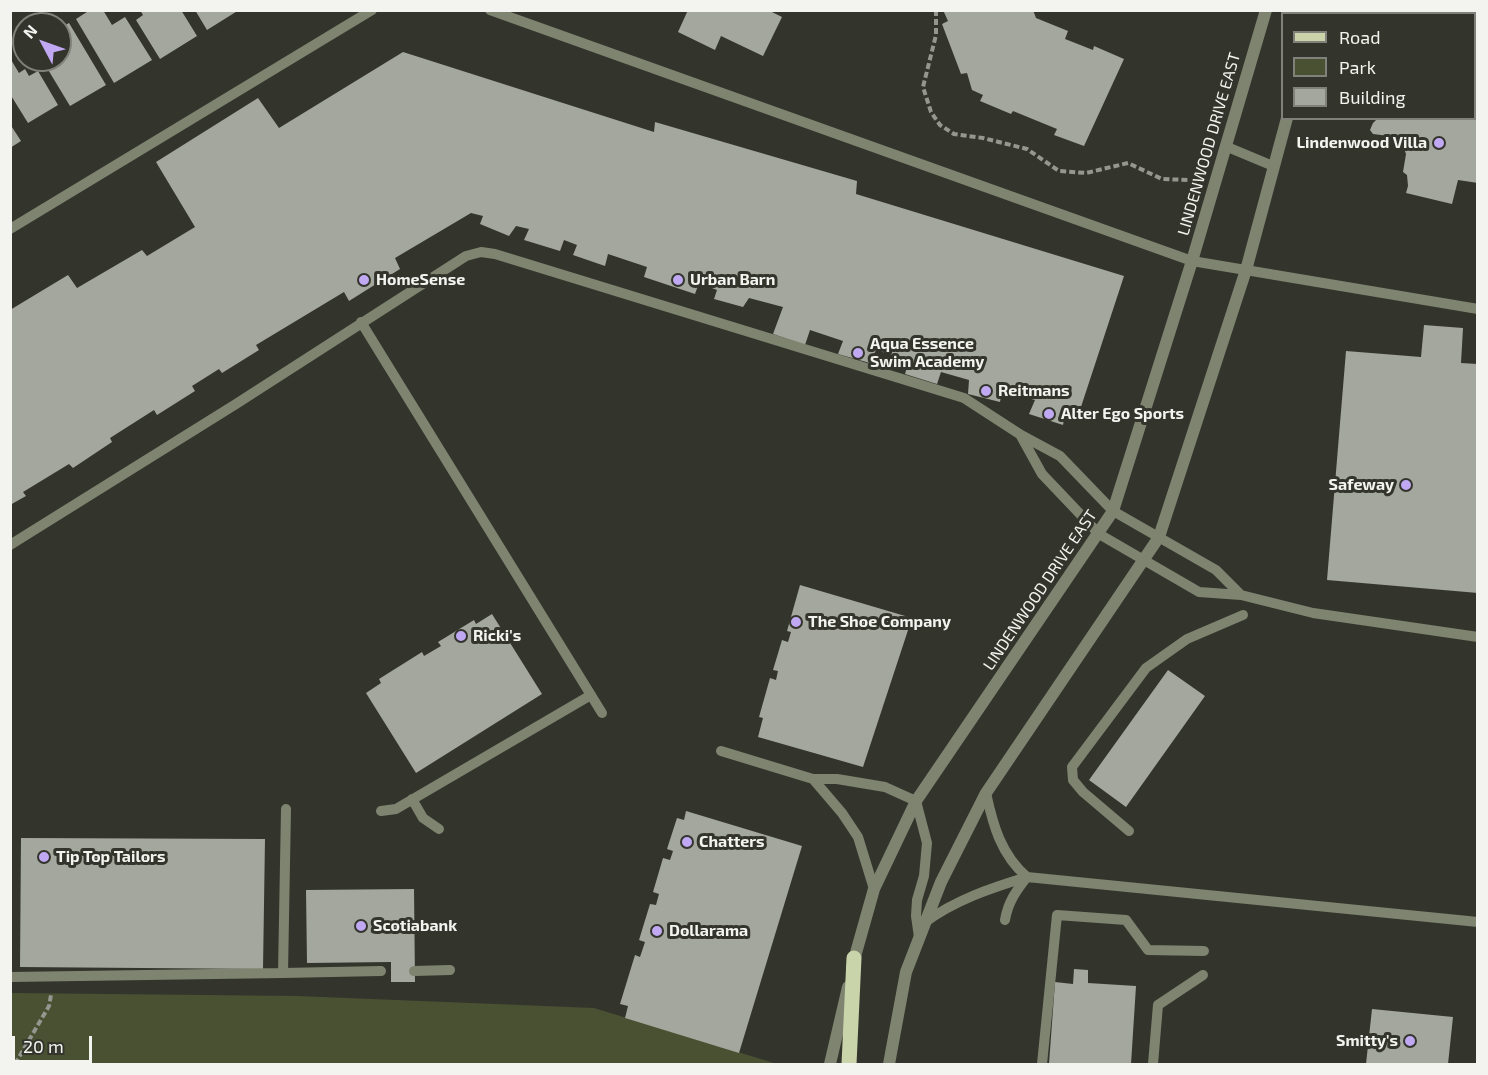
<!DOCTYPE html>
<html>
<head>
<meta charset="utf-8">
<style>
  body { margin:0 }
  #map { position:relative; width:1488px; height:1075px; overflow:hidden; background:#33352d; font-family:"Exo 2",sans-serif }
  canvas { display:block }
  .frame { position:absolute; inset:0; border:12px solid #f3f4ef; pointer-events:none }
  .legend { position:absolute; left:1281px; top:12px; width:195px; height:108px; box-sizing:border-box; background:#33352d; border:2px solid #80817b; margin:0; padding:8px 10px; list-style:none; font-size:18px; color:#f3f4ef }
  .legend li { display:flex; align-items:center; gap:12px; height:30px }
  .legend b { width:30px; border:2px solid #80817b }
  .north { position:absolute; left:12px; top:12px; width:60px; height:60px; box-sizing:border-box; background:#33352d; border:2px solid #80817b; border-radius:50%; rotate:311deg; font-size:16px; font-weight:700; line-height:24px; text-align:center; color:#f3f4ef }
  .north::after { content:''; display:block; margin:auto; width:21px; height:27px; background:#c1a8f3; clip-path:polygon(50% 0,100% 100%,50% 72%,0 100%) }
  .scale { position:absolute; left:12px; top:1036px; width:80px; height:27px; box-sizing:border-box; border:3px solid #f3f4ef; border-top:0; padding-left:8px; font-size:18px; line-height:21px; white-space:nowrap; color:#f3f4ef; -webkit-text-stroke:4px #33352d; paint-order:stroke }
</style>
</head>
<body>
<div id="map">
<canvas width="1488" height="1075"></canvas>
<div class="frame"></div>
<ul class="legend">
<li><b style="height:8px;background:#cad4ab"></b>Road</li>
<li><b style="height:16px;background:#4a5132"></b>Park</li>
<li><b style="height:16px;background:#a4a79d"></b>Building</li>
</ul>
<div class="north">N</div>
<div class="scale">20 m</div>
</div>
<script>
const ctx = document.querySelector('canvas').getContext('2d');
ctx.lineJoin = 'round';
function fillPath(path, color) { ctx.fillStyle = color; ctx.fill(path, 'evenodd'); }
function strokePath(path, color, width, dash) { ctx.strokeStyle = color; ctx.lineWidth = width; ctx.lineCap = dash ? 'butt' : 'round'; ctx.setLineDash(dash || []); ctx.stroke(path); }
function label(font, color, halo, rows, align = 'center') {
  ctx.font = font + ' "Exo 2",sans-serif'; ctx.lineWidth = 6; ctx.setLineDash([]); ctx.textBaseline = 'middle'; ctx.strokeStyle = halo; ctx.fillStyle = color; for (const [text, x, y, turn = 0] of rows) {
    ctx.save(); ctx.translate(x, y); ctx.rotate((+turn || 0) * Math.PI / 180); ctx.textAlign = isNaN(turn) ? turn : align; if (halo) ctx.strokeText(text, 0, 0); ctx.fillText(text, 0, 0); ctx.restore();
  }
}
fillPath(new Path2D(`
  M11,993L297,996L594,1008L777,1064H11Z`), '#4a5132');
fillPath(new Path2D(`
  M90,10H103L112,25L125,17L152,60L114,83L76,19Z
  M140,10H181L197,36L160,59L136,20L143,15Z
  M195,10H239L207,30Z
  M688,10H768L782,17L763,56L721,36L715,50L678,32Z
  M943,10H1033L1036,18L1068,31L1065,39L1093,50L1094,46L1124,59L1084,146L1054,135L1057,129L1013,111L1011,114L980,101L983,95L972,90L967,73L961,74L942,24L948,21Z
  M1405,10H1478V28H1474V14H1404Z
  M69,23L106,85L70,106L44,63L49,60H60V28Z
  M1474,42H1478V67H1474Z
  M403,52L654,132L655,122L857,181L856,194L1124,276L1079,413L1066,409L1063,425L1029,414L1035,400L1002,391L1000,402L968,394L969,380L941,372L937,384L905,374L909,360L876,350L870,363L838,354L843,341L810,330L805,345L773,334L783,307L749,298L743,307L714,299L717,290L699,283L695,294L644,277L647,267L608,254L605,266L573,255L577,245L564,240L560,251L524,240L529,229L516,226L509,236L480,224L483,216L471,213L395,258L400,269L349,301L344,292L256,345L259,350L222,373L219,369L192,386L195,391L157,415L154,410L110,438L112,442L73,468L69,464L23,492L26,496L10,505V310L68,275L77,288L142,250L147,256L195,227L156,162L258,98L279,128Z
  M10,58L19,73L25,69L29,76L38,71L58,105L28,123L10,94Z
  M1478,83V183L1458,180L1452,204L1406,193L1408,186L1407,175L1403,172L1406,154L1403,146L1398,140L1389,136L1373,134L1370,130L1373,123L1378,118H1474V86Z
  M10,124L21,141L10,148Z
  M1424,325L1463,328L1461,363L1478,364V593L1327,580L1346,351L1421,357Z
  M800,585L912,618L863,767L758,737L763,718L759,717L770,678L776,680L778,671L773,670L782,640L788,642L791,632L787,631Z
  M492,614L542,694L416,773L366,693L381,683L379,679L422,652L424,656L441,646L438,642L474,620L476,624Z
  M1168,670L1205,696L1126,807L1089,780Z
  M686,811L802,846L739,1053L625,1018L628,1006L620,1004L635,955L640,957L645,942L639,940L650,904L656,905L659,894L653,892L663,858L670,860L673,851L667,849L677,818L684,820Z
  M21,838L265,839L263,969L20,967Z
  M414,889L415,982H391V962L307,963L306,890Z
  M1074,969L1088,970V983L1136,986L1131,1064H1049L1055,982L1073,984Z
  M1372,1009L1453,1017L1448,1064H1366Z`), '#a4a79d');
strokePath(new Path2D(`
  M936,10V35L923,87L931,112L940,125L954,134L983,138L1027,149L1059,171L1086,173L1128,163L1162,179L1189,180
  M15,1064L49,1006L51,995`), '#94968f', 4, [6, 3]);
strokePath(new Path2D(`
  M490,10L1192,261L1478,309
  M1225,146L1273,166
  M10,229L372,10
  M361,322L602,713
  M1021,436L1042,474L1099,534L1199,592L1241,595L1313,613L1478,637
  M10,545L236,404L466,256L481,252L495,254L964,398L1021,435L1060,456L1113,511L1216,570L1241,595
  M721,751L813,779H837L885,787L916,801L927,843L924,876L917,900L916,916L919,937
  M813,779L842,813L858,837L874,889
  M986,793C993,825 1001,855 1027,877
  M412,799L423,818L439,829
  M381,811L396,809L591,695
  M1129,831L1083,792L1073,780L1072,767L1146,668L1187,639L1243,615
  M1005,920C1008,902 1016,891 1027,877
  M924,923C955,900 991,888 1027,877L1478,922
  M414,971L450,970
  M283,973L381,971
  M10,977L283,973L286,809
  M1042,1064L1057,915L1126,920L1148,950L1204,951
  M1153,1064L1158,1005L1203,975`), '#7f8470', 10);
strokePath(new Path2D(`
  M1322,14L1323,10
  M852,967L874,889L916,801L1113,511L1192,261L1266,10
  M830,1064L848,987
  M889,1064L906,972L941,882L986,793L1159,537L1246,270L1287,118`), '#7f8470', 12);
strokePath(new Path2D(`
  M849,1064L854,958`), '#cad4ab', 15);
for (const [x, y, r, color] of [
  [1439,143,6,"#c1a8f3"],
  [364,280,6,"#c1a8f3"],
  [678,280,6,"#c1a8f3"],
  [858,353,6,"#c1a8f3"],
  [986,391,6,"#c1a8f3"],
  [1049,414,6,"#c1a8f3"],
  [1406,485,6,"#c1a8f3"],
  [796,622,6,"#c1a8f3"],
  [461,636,6,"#c1a8f3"],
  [687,842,6,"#c1a8f3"],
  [44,857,6,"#c1a8f3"],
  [361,926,6,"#c1a8f3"],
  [657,931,6,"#c1a8f3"],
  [1410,1041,6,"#c1a8f3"]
]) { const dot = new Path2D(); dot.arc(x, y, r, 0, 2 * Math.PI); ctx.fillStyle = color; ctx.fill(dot); strokePath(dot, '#33352d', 2); }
label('bold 16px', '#f3f4ef', '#33352d', [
  ["Lindenwood Villa",1427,143,"right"],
  ["HomeSense",376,280],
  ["Urban Barn",690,280],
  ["Aqua Essence",870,344],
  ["Swim Academy",870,362],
  ["Reitmans",998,391],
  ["Alter Ego Sports",1061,414],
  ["Safeway",1394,485,"right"],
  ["The Shoe Company",808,622],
  ["Ricki's",473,636],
  ["Chatters",699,842],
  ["Tip Top Tailors",56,857],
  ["Scotiabank",373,926],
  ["Dollarama",669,931],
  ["Smitty's",1398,1041,"right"]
], 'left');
label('16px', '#f3f4ef', '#33352d', [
  ["LINDENWOOD DRIVE EAST",1209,144,-74],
  ["LINDENWOOD DRIVE EAST",1040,590,-56]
]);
</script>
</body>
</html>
